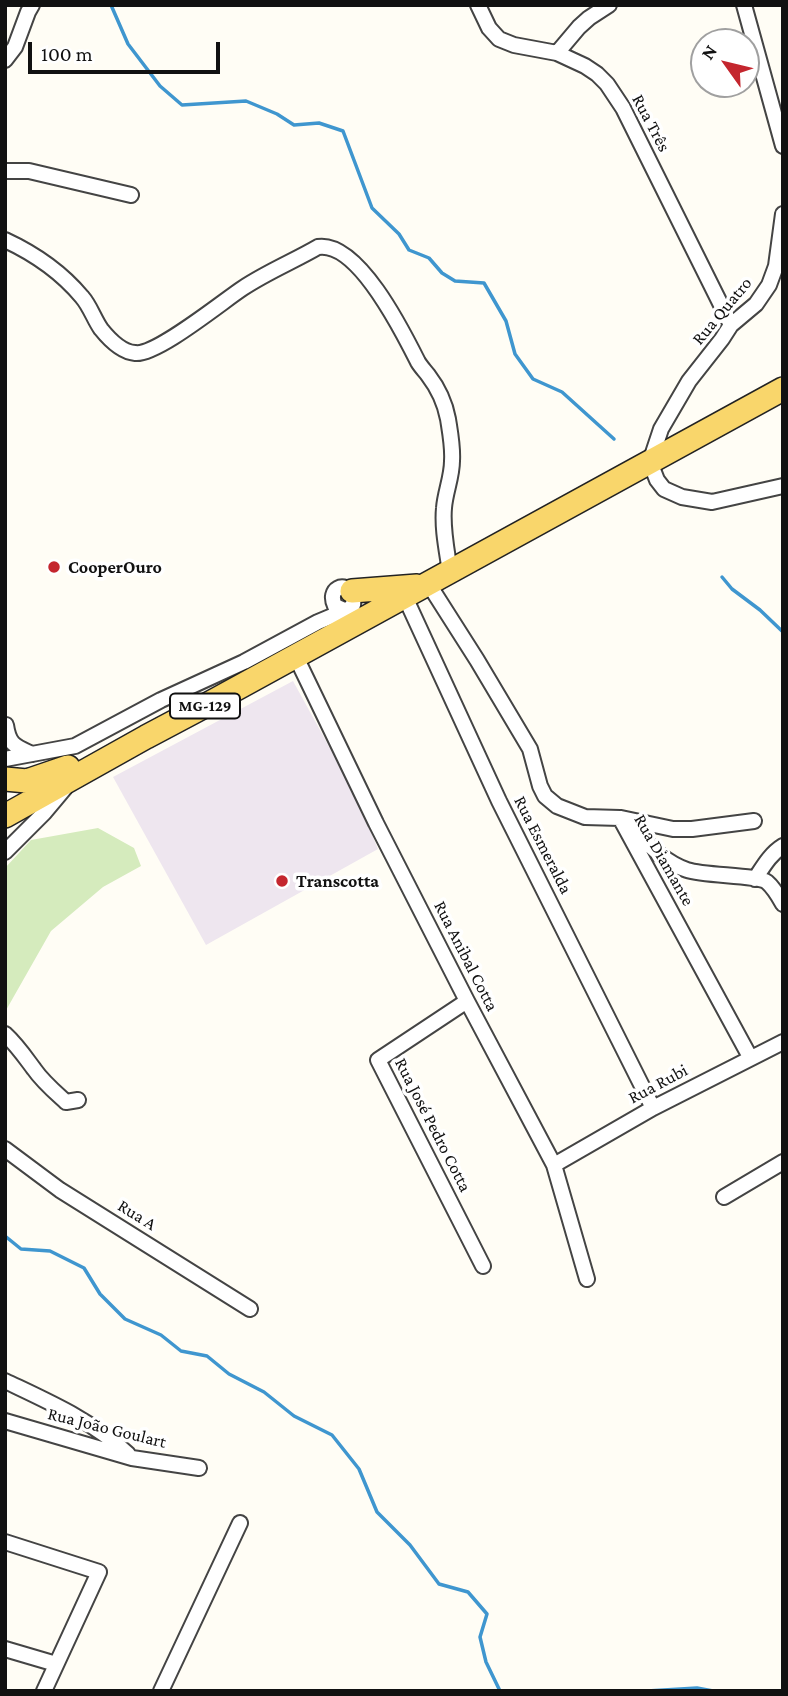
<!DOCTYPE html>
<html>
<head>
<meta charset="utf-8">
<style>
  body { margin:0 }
  #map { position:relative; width:788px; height:1696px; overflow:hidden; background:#fffdf5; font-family:"Crimson Pro",serif }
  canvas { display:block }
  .frame { position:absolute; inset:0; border:7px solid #111; pointer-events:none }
  .north { position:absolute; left:690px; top:28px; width:70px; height:70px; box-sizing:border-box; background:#fff; border:2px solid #a0a0a0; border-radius:50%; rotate:304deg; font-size:19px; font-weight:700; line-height:28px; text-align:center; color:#111 }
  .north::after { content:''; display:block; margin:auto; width:24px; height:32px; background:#c4262e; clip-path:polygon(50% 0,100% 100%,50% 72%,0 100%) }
  .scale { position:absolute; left:28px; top:42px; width:192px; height:32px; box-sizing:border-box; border:4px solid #111; border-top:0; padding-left:9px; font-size:21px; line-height:24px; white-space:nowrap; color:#111; -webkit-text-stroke:5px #fff; paint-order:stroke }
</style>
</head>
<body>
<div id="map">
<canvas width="788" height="1696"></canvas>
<div class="frame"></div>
<div class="north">N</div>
<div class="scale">100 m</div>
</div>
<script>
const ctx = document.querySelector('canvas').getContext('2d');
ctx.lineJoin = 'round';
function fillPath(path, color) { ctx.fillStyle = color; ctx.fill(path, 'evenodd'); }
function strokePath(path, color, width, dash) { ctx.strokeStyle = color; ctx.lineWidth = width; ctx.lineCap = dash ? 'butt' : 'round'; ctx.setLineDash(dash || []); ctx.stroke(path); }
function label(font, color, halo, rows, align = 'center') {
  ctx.font = font + ' "Crimson Pro",serif'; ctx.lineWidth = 7; ctx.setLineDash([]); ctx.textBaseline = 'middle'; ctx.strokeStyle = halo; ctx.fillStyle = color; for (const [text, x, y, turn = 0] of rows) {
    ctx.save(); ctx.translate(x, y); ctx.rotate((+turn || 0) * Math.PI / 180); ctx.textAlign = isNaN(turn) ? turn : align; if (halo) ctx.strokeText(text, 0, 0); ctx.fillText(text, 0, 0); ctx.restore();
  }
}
fillPath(new Path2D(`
  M293,681L353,790L378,849L206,945L113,777Z`), '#eee6ef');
fillPath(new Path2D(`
  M98,828L134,848L141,866L103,887L51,931L5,1012V868L31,840Z`), '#d5ebbd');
strokePath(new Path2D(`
  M111,5L128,44L160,86L182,105L246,101L277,114L294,125L319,123L343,131L372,208L399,234L409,250L429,258L442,273L455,281L484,283L506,321L515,354L533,379L562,392L614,439
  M722,577L732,589L760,610L783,632
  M5,1236L21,1249L50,1251L84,1268L100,1294L125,1319L161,1335L181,1351L207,1356L229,1374L264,1392L294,1416L332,1435L359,1469L377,1512L410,1545L439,1584L468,1592L487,1614L480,1637L486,1662L500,1691
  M647,1691L697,1688L713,1691`), '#3f96cf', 3.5);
const street = new Path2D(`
  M478,5L489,28L499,39L514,45L557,53L585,66L597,74L607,84L623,108L731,325
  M744,5L783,146
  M557,53L579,27L589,18L609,5
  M5,60L15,47L28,12L32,5
  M5,171H29L131,195
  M783,214L776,266L769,285L756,304L731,325L722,339L689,381L661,429L650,462L657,480L664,489L682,497L712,502L783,486
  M5,240C33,253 62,273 82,297C90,306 94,319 101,329C109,339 122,352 135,353C156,356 223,301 243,288C267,272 294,261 318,247C358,241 403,332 418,362C421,367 425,371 428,375C438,388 445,403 448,419C450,432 453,447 452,461C452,477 445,493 444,508C442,529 447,551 450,572
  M428,583L477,660L530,749L540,786L545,796L557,806L585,817L620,818L750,1057
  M405,597L499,801L653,1108
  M296,657L376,823L467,1001L554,1165L587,1279
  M6,725C9,745 15,746 32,754
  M5,759L75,746L161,700L244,662L318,622L349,609L353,605L354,595C344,580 327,589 335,606L344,610
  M621,818L673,829H692L754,821
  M632,828C649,845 664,862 687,870C705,876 758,875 767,882C774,888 779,897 783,904
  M5,852L44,813L65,788
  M755,879C763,867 770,854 783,846
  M467,1001L378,1060L483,1266
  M5,1034C17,1045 25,1057 34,1069C43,1082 55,1092 66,1102L78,1100
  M5,1149L60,1190L250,1309
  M554,1165L653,1108L783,1042
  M724,1197L783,1162
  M5,1381C49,1402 93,1421 128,1454
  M5,1421L132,1458L199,1468
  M5,1542L99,1572L44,1691
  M5,1649L56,1664
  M161,1691L240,1523`);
const primary = new Path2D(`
  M352,591L417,586
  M5,779L27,781L68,767
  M5,816L146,737L212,702L783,389`);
strokePath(street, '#444', 18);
strokePath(primary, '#222', 26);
strokePath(street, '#fff', 14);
strokePath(primary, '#f9d66b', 23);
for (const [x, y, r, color] of [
  [54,567,7,"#c4262e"],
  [282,881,7,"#c4262e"]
]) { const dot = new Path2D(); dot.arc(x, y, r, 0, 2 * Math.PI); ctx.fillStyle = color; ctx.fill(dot); strokePath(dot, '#fff', 2.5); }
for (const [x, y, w] of [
  [205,706,70]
]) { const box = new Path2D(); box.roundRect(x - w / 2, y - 12.5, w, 25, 5); ctx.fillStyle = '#fff'; ctx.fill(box); strokePath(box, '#111', 2); }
label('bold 16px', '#111', null, [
  ["MG-129",205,706]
]);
label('18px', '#111', '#fff', [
  ["Rua Três",651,123,62],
  ["Rua Quatro",722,311,-50],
  ["Rua Esmeralda",543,845,63],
  ["Rua Diamante",664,860,60],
  ["Rua Anibal Cotta",466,956,63],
  ["Rua Rubi",658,1084,-28],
  ["Rua José Pedro Cotta",433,1125,63],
  ["Rua A",137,1215,32],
  ["Rua João Goulart",107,1428,14]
]);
label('bold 18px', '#111', '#fff', [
  ["CooperOuro",68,567],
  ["Transcotta",296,881]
], 'left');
</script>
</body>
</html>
